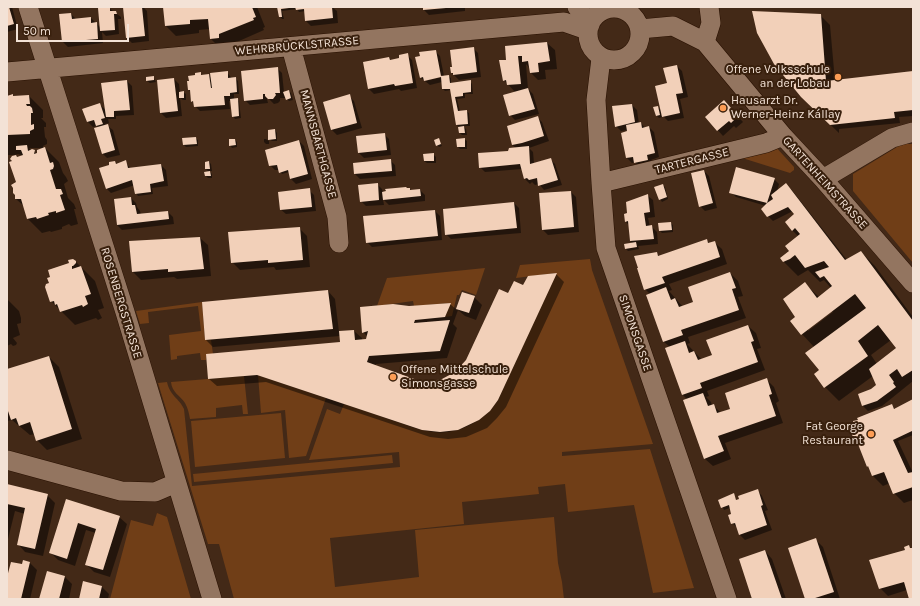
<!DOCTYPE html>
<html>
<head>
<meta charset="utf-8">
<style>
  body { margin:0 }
  #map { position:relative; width:920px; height:606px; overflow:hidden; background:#432917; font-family:Karla,sans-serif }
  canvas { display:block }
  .frame { position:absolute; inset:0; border:8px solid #f3e2d6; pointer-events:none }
  .scale { position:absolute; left:16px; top:24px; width:113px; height:18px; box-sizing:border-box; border:2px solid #f3e2d6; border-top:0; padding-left:5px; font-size:12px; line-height:14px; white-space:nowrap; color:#f3e2d6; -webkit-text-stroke:3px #39200d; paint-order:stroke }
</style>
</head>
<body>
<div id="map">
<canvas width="920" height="606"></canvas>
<div class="frame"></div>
<div class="scale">50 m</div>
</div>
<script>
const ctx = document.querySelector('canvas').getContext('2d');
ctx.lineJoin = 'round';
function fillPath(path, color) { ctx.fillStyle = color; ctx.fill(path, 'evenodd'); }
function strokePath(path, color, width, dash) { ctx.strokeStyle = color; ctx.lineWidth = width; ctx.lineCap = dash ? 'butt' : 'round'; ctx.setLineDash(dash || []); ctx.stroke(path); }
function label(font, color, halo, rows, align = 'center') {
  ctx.font = font + ' Karla,sans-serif'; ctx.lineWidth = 4; ctx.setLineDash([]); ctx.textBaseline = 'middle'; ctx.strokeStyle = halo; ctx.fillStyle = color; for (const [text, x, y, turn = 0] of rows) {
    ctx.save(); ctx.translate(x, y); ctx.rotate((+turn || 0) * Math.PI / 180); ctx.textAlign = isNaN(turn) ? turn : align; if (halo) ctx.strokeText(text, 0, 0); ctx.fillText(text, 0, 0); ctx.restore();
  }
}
fillPath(new Path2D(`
  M902,144H913V263L853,191V174Z
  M774,145L794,167V170L790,173L739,157Z
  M590,259L592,270L653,444L562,452V456L650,449L694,588L653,593L634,505L568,512L565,484L538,487L539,494L462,502L464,524L330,538L335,587L419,577L415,530L554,517L558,563L562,582L564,599H234L219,544H208L158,383L167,382C170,396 179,398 184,409L192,486L400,467L399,452L309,460L327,409L340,414L344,404C361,409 378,415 394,421C405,424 416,429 427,431C455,437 482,423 498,400L556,273L516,278L520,265Z
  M485,268L476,295L462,290L459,295H457L452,316L445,317L450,303L414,306L413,301L377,306L387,278Z
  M202,302L205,340H211L213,354H206V360H201L200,353L177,356V359L171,360L169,335L201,331L198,306L148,312L149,323L140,324L136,311Z
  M258,375L326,398L306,456L289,458L285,410L261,413Z
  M244,376L248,414H243L242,405L216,408V417L190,419C189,414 188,408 185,403C180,395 172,393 171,382Z
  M281,413L285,458L195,467L191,421Z
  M392,455L393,463L194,482L193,474Z
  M157,513L167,517L191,599H110L131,520L153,526Z`), '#703e17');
fillPath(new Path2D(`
  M7,7H12L18,29L7,32Z
  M124,7H143L147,11L149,41L132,43L127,38Z
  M164,7H257L265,27L263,28L264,30L221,49L211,39L210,29L199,30V33L176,36L166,26Z
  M278,7H332L337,11L338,23L311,26L306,21L305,11L299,12L297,9L282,11L284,19H282L280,16Z
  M424,7H465V11L429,15L424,10Z
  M109,8L121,17V19H118L119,34L106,36L102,32L103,43L68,47L63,42L71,14L76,19L91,18L100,27Z
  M820,15L830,25L835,81L913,72V116L899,117L900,123L839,129V133L812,107Z
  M547,43L555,50L557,69L545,70L546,79L538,80L530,72V69L526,64L528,89L533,94L539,114L515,120L510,115L515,92L504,80L507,61Z
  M473,48L478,53L481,77L459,80L452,73Z
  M435,51L440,56L444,76H448L451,78V84L470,81L472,84L473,94H465V98L457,99L460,112L466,111L469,113L470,126H463L466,129L467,135H462L460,133L459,127L457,125L451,90L445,91L443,89L442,82L430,85L421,78ZM442,75V77L425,81L424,79Z
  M407,55L412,60L417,88L401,91L399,89L374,94L369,89L389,58L392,61L400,59Z
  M677,66L682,71L688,97L680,99L684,118L668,121L661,114L662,117L659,118L657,116L654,108L657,107L662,111Z
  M277,68L282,73L284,92L289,91L291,93L293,100L289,101L286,98H280V101L278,103L274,104L269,99H267L268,103L250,105L245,100Z
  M227,72L232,79L235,78L238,81L239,94H234V100L237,99L239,101L241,118L235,119L233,116L231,101H229L230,109L200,111L195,106L194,103L192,101L191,92L189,90L196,76L200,73L203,76L209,75L212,79Z
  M153,77L156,82L150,83L147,81Z
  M174,79L179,84L180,93L183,92L186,94V100H183L180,98L182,116L166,118L161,113Z
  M127,81L132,86L134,115L116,116V119H108L109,123L105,124L113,130L120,155L107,158L102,153L99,128L97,126L93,127L88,122L84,110L100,105L106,110Z
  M29,96L43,110V118H41L46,123V127H44L45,137L47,140V144L43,146V148H29L37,154L45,148L59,162L63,173L66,177L68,181L64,184L68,198L74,204L76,209H74L78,224L71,226L69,224L62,227V229L51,232L50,231L42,233L28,219L25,207L16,199L18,158L24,156L18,154L15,155H7V100L14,97Z
  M349,96L354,101L362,128L337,135L332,130L325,102Z
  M724,101L743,122L736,128L734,126L723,136L706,117Z
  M632,105L637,110L639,124L641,123L645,128L649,127L654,132L659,157L651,160L653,165L640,168L635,162L632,163L627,158L622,134L628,132V130L621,131L616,126Z
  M537,117L542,122L549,141L529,148L533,152L534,163L550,159L555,164L562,185L544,190L539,184L535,185L532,182L530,184L525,179L522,169L485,172L480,167L516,148L512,145Z
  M275,130L277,133V141H272L269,139Z
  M384,134L389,139L391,155L364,158L359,153L358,137Z
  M195,138L198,140V146L186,147L184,145L183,139Z
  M264,139H266L269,141V144H266L264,142Z
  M438,139L442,146L439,147L437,145Z
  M464,139L467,141V149H460L458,147Z
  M235,140L237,142V147L232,148L230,145Z
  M299,141L304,146L312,179L296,184L291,179L289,172L282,174L279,170H275L270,165Z
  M433,154L436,157V163H427L424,161Z
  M390,160L395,165L396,176L360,179L355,174Z
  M114,162L117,164L125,162L131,169L161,165L166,170L168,186L152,188L153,194L138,196L136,193L135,185L111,193L106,188L111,165Z
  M209,162L211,164L212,171H209L212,174V178H208L206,176L209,172L206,169Z
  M704,171L709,176L717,208L705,211L700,206Z
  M774,179L779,184L777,192L791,189L847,260L861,252L875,266L913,317V381L882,406L868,411L863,406L859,394L872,390L878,385L873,376L839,401L825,387L814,347L802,334L797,317L805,284L819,297L831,288L824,280L820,282L808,270L798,276L784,262L799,237L792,230L796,214L793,211L773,221L768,216L766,206L736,197L731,192ZM831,311L833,312L808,331V329ZM891,340L897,348L877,364L871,355Z
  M377,184L382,189L383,193L410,189L412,191L420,190L425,195V201L389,205L383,199L384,205L366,206L361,201Z
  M662,185L665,187L668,199L662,202L660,199Z
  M309,190L314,195L316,211L286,214L280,209Z
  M571,192L576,197L579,232L548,235L543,230Z
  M648,196L653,200L655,217L648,218L650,227H652L657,232L658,244L638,246L639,249L628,251L626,249L633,244L630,241L629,225L626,222L625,214L628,213Z
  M131,198L136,203L137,207L140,211L141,215L168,212L173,217L174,224L122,230L117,225Z
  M514,203L519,208L521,233L451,239L446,234Z
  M435,211L440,216L442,240L372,247L367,242Z
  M670,223L673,225V232L662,233L660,231Z
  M299,228L307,236L310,267L276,270L274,267L240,270L232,262Z
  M200,238L208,245L211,276L177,279L174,277L141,280L133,272L130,242Z
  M706,240L709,243L714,242L722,249L727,264L669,284L672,290L669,291L683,307L694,303L730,273L738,281L743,296L738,297L746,318L688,337L690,343L687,344L702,360L713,356L748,326L756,333L761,348L757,349L765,370L707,391L709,396L706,397L711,402L712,406L713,405L721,413L731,409L766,379L774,387L779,401L776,403L783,423L725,443L731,459L713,466L705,459L685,401L688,400L683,395L670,347L664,342L648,295L650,294L645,289L656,253L660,257Z
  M75,261L95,281L104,308L98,310L102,318L98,320L96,318L75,325L51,301L50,284Z
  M556,274L564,282L506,407L497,418L487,428L466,437L448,439L430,437L266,382L217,386L209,379L341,343L340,336L213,347L206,340L328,291L335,299L339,332L354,331L362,338V341L367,340L368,337L363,332L409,307L450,304L457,310L463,293L474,297L482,305L476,320L465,316L458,310L453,324L457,328L447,358L376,364L375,366L417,381L432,382L442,380L455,373L467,360L508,294L523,286Z
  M7,299L19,311L21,318V323L17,324L20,335L13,338L17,343L16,345L13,346L11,344L7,346Z
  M49,357L59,367L82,439L47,450L37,440L35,434L30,435L12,420L7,421V370Z
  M913,400V435L898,441L913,473V500L904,503L894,493L890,483L883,486L873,476L852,430L857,428L891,405L895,409Z
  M7,486L47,495L55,503L43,556L25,552L18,544L25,514L15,511L7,543Z
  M757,490L762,496L768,510L765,511L772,530L745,540L740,535L738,528L732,523L733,514L730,508L724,510L720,501L733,495L737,501Z
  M67,500L119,517L127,524L110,577L94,572L86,564L96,533L86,530L75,566L58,560L50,552Z
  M815,539L823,547L840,599H806Z
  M909,547L912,549H913V599H910L907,590L888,596L880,588Z
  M765,551L772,559L786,599H754Z
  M24,561L30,563L37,570L30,599H7V581L23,566Z
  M65,577L72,584L69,599H40Z
  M102,587L109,594L108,599H80Z`), '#0007');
fillPath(new Path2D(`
  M7,7H9L14,24L7,26Z
  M110,7V11H116L117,14H114L115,30L100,31L98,8Z
  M123,7H142L145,36L126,38Z
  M163,7H252L256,17L253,18L254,20L219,34V38L210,39L208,19L190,20V24L165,26Z
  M277,7H289V8L281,9L282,17H279Z
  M295,7H332L333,18L305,21L304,9L296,10Z
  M423,7H446V8L423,10Z
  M752,11L821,14L826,81L913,71V110L894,112L895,118L830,125L801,97L774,64L757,33Z
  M71,13L72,19L91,17V23L97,22L98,39L62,42L59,14Z
  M547,42L550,61L538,63L539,72L530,73L528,61L522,62V56H518L521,84L507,85L506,80L503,81L499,60H506L505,46Z
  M474,47L477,72L453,75V73H451L450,67H452L450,50Z
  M436,50L441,76L449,75L450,83L471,80V92L463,93V96L455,97L458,111L467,110L468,124L456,125L450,89H442L441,77L424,81L423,77L420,78L415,57L420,56L419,52Z
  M408,53L413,83L395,86L394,84L368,89L363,62L389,57L390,60L399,58V55Z
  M677,65L683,93L676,94L680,113L662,117L655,86L667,83L663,68Z
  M278,67L280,93H275L276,95L273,99H268L265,96V94H263V99L244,101L241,71Z
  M228,71V78L236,77L237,92L230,93V96H224L225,105L194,107L193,101L191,102L190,90H188L187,81H189L188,76L195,75V73L201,72V75L209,74L211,88H212L210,73Z
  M154,76V80L146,81V77Z
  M174,78L178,111L160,113L157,80Z
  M127,80L130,110L114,111V117H106L101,83Z
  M528,88L535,109L509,116L503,95Z
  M289,90L291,98L286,100L283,92Z
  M184,91V98H179V92Z
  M13,94V96L29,95L30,104H26L27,106H30L32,108L33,113H31V125L34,124V129L30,131V134L7,135V96Z
  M350,94L357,123L331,130L323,102Z
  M238,98L239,116L232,117L230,99Z
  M724,100L738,116L731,123L729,121L717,131L705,117Z
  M100,103L105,118L101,119L103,124L96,126L94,120L87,122L82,109Z
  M632,104L635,122L615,127L612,106Z
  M658,106L660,115L656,116L653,107Z
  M538,116L544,136L522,143L512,145L507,126Z
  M641,122L642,128L649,126L655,153L647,155L648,160L634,163L633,157L626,158L621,133L627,131L626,125Z
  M108,124L115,150L102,154L94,128Z
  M464,126L465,133H459L458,127Z
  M275,129L276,139L268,140V130Z
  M385,133L387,150L358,153L356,136Z
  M196,137L197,144L183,145L182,138Z
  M439,138L441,144L436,146L434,140Z
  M465,138V147H457L456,139Z
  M229,139H235L236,145L229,146Z
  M299,140L308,174L290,179L288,170L279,173L277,165L269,166L265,150Z
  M27,145L28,151L32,149L35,150L34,154L37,153V150L45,147L50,163L53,162L54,166L53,169L50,170L56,189H61L63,194L60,195L65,210L56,213V211L48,213L49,215L37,219L36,217L27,219L21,199H15V195L13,193V188L11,185L16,182L9,162L12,161L10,159L12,156L16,155L17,157L23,155L21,150H16V146Z
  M529,146L530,164L551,158L558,180L538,186L537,178L529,180L527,178L524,179L520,164L479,168L478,153L508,151L509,148Z
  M434,153V161H424L423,154Z
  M391,159L392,171L354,174L353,163Z
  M126,160L128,168L161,164L164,181L150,184L151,192L135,194L132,180L106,189L99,168L109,165V162L115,161L116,164Z
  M209,161L210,169H205V162Z
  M736,167L775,178L767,203L773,199L771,195L786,183L845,260L861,251L913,321V370L902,377L897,369L889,375L894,382L893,383L896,387L877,401L862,406L858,394L871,389L876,385L869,369L896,348L878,325L858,341L868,356L824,388L814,374L819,370L805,353L866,308L855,294L801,335L790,321L795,317L783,299L805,282L817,298L832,286L824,276L820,278L815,272L829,267L824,261L805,268L795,255L790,259L783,262L780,258L789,251L785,246L800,234L795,228L792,231L785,222L794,214L788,207L767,217L761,209L767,203L729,193Z
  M704,170L713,203L699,207L691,173Z
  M210,171L211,176H205L204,172Z
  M378,183L379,200L360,202L358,185Z
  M663,184L667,197L659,200L654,187Z
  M406,187L407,188H410V190L420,189L421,196L383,200L382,192L386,191L385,189Z
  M310,188L312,207L280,210L278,192Z
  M571,191L574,227L542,230L539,193Z
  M648,194L650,212L644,213L646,226L652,225L654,239L630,241L628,221L625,222L624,214L627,213L626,202Z
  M131,197L132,205H135L137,214L168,211L169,219L117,225L114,199Z
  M514,202L517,228L445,235L443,209Z
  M435,210L438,236L366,243L363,216Z
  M671,222L672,230L659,231L658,223Z
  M300,227L303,260L268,263V260L231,263L228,232Z
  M200,237L204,269L168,272V269L132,272L129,241Z
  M707,239L708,243L715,241L720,257L662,277L665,283L644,290L637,268H638L634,256L657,252L658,256Z
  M636,242L637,247L625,249L624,244Z
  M73,259L76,261V263L73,266H72V269L81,266L91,294L85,296L88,304L83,307L82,305L60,312L57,304L55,305L54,301L50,302L45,287L46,284L49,283L47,278L50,277L48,270L69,263L68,260Z
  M730,272L736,288L732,289L739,310L681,330L683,335L663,342L646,295L666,287L671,300L675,298L679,307L693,302L688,287Z
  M557,273L498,400L490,411L479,420L458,430L440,432L422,430L257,375L208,379L206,354L340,342L339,331L354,330L355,340L366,339L368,331L362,333L360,307L393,304L409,306L451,303L445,317L415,320L414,323L450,320L440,351L369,356L367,362L417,380L432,381L442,379L455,372L466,360L499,289L508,293L514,281L523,285L528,276Z
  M328,290L333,329L205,340L202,302Z
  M462,292L475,296L469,313L456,309Z
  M748,325L754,341L751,342L758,362L700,383L702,388L682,395L665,348L685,341L689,353L694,351L698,360L712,355L706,340Z
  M49,356L72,429L36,441L30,422L19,426L16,418L11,420L7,408V369Z
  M767,378L772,394L769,395L776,416L718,436L724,451L704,459L683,400L703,393L708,406L714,404L717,413L730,409L725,393Z
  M913,399V434L912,431L893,440L908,473L913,472V487L893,494L884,472L872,476L868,466L867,467L856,439L854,440L850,429L855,428L853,421L858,420L857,418L892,404L894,409Z
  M7,484L48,494L35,549L17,545L25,508L7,504Z
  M758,489L763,505L761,506L767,525L739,535L735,523L731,524L728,515L731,514L729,505L721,508L718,500L734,493L736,500L739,499L738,496Z
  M66,499L120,516L103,570L85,565L96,529L78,523L67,559L49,553Z
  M816,538L834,592L812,599H805L788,548Z
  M909,545L910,548H913V599H909L904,582L879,589L869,560L905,550L904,547Z
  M765,550L782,599H752L739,559Z
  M23,560L30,562L21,599H7V577L11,562L22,564Z
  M47,571L65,576L59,599H39Z
  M83,581L102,586L99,599H79Z`), '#f2d0b9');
const minor = new Path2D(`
  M28,7L125,312L212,599
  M577,7L590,25
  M588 34a26 26 0 1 1 52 0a26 26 0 1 1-52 0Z
  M640,29L673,26L705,42L783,136L823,179L913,283
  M705,42L711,23L709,7
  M291,47L337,217L339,243
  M601,58L596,100L601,183L606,248L727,599
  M7,72L564,22L587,30
  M823,179L892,138L913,132
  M601,183L766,143L783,136
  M7,460L121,491L155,492L176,483`);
strokePath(minor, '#291101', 20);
strokePath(minor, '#937560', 19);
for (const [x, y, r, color] of [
  [838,77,4,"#fd9d55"],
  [723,108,4,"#fd9d55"],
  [393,377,4,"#fd9d55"],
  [871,434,4,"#fd9d55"]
]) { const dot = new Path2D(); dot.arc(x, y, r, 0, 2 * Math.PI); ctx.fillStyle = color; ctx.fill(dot); strokePath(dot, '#39200d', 1.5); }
label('12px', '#f3e2d6', '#39200d', [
  ["WEHRBRÜCKLSTRASSE",297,46,-5],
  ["MANNSBARTHGASSE",318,144,75],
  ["TARTERGASSE",692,161,-14],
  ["GARTENHEIMSTRASSE",825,183,48],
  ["ROSENBERGSTRASSE",121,303,73],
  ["SIMONSGASSE",635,333,71]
]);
label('12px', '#f3e2d6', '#39200d', [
  ["Offene Volksschule",830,70],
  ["an der Lobau",830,84],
  ["Hausarzt Dr.",731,101,"left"],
  ["Werner-Heinz Kállay",731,115,"left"],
  ["Offene Mittelschule",401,370,"left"],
  ["Simonsgasse",401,384,"left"],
  ["Fat George",863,427],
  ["Restaurant",863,441]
], 'right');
</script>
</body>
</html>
